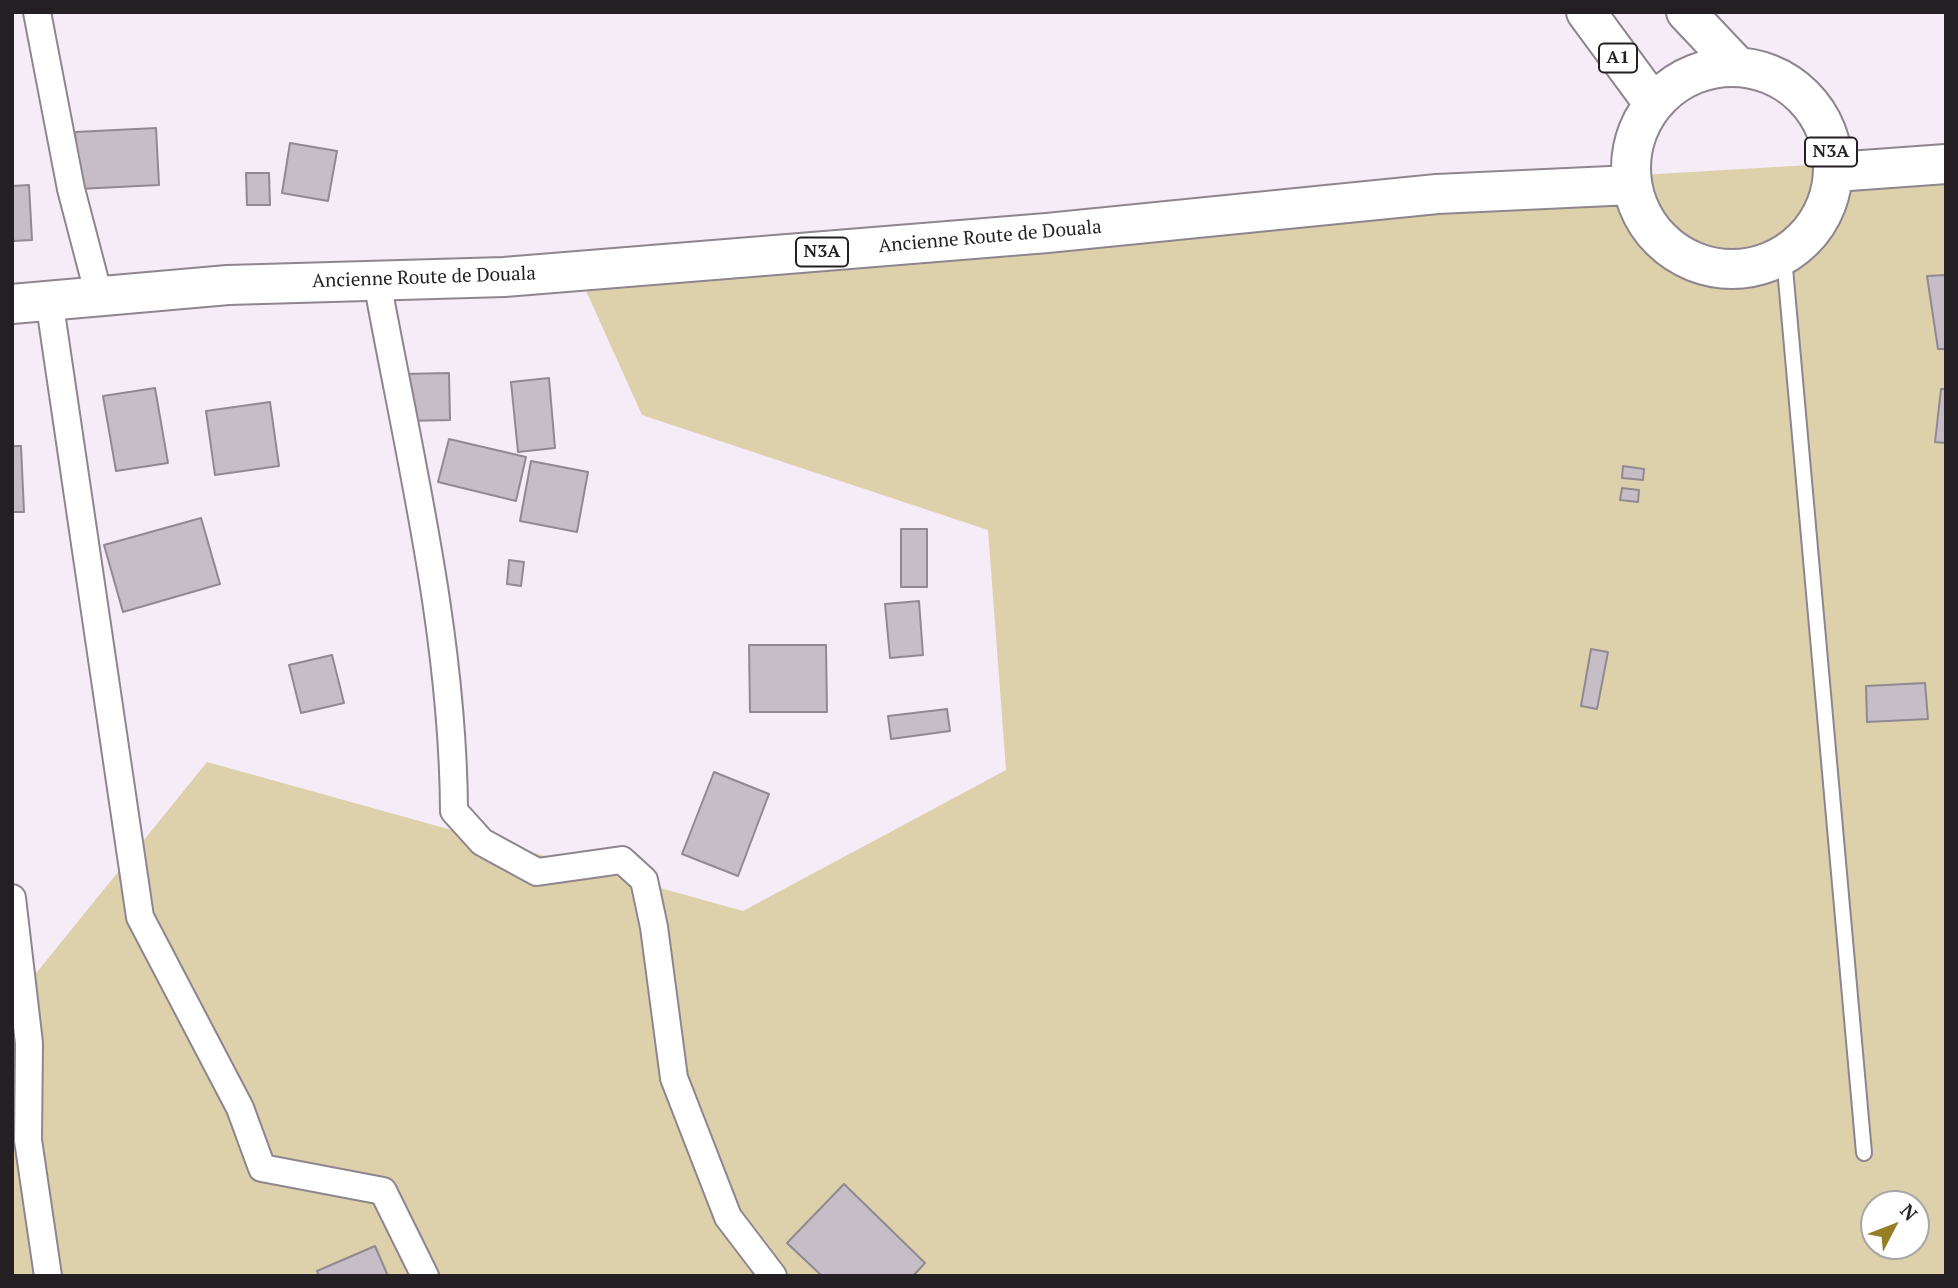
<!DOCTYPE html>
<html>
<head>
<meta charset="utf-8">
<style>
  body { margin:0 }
  #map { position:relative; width:1958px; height:1288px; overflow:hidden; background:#f6ecf7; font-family:"PT Serif",serif }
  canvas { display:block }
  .frame { position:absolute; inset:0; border:14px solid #231f23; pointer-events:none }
  .north { position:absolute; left:1860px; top:1190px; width:70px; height:70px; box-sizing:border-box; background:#fff; border:2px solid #a7a5a7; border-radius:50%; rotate:48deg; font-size:19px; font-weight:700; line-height:28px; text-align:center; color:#231f23 }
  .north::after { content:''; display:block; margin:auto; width:24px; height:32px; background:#967e25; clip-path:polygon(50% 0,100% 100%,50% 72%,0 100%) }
</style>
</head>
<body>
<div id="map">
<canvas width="1958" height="1288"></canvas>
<div class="frame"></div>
<div class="north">N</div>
</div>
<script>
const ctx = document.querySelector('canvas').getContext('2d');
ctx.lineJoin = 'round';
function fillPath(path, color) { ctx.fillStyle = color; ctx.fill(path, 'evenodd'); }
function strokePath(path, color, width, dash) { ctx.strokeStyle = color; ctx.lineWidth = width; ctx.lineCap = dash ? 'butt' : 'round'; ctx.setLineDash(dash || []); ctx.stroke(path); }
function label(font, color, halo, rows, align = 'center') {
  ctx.font = font + ' "PT Serif",serif'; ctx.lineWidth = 7; ctx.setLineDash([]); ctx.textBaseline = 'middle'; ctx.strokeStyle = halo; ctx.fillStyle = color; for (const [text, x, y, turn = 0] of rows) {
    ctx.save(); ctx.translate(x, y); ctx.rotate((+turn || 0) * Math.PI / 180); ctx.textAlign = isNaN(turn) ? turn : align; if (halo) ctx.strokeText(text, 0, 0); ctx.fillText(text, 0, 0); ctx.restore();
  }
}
fillPath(new Path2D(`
  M1946,157V1276H12V1003L207,762L743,911L1006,770L988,530L642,415L569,253L1504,183ZM1874,1204H1916V1246H1874Z`), '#dcd1ab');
const building = new Path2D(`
  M156,128L159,185L78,189L75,132Z
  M290,143L337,151L328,201L282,193Z
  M246,173H269L270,205H247Z
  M29,185L32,240L12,241V186Z
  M1946,275V349H1938L1927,276Z
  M449,373L450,420L404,421L402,374Z
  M549,378L555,448L518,452L511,382Z
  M155,388L168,463L116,471L103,396Z
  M1941,389H1946V443L1935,442Z
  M270,402L279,466L215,475L206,411Z
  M449,439L526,457L516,501L438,482Z
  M12,446H21L24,512H12Z
  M531,461L588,472L577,532L520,521Z
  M1623,466L1644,469L1643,480L1622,478Z
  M1622,488L1639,490L1638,502L1620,500Z
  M201,518L220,584L123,612L104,545Z
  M901,529H927V587H901Z
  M509,560L524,562L521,586L507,584Z
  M919,601L923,655L890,658L885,604Z
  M749,645H826L827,712H750Z
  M1591,649L1608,652L1597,709L1581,706Z
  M332,655L344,703L301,713L289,665Z
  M1925,683L1928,719L1867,722L1866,686Z
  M947,709L950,731L891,739L888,716Z
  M714,772L769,794L738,876L682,854Z
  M844,1184L925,1263L913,1276H822L787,1243Z
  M375,1246L388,1276H319L317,1271Z`);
fillPath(building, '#c6bdc7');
strokePath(building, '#918992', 2);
const lane = new Path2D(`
  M1784,257L1864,1153`);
const street = new Path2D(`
  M37,12L71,189L99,296
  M377,281C409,456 453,633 454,811L482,842L537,872L622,860L644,880L654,927L674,1078L728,1217L773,1276
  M49,299L140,917L240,1108L262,1168L383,1191L425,1276
  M12,898L29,1043L28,1140L48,1276`);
const highway = new Path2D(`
  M1586,12L1653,103
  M1686,12L1737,66
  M1631 168a101 101 0 1 1 202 0a101 101 0 1 1-202 0Z
  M1835,172L1946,164
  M12,304L228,285L504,277L1047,233L1437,194L1632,185`);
strokePath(lane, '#8e858f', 18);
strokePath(street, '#8e858f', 30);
strokePath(highway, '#8e858f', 42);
strokePath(lane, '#fff', 14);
strokePath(street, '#fff', 26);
strokePath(highway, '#fff', 38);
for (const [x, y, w] of [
  [1618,58,38],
  [1831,152,52],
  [822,252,52]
]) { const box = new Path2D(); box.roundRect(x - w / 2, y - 14.5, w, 29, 5); ctx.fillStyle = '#fff'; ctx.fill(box); strokePath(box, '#231f23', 2); }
label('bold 18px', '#231f23', null, [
  ["A1",1618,58],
  ["N3A",1831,152],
  ["N3A",822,252]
]);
label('19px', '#231f23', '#fff', [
  ["Ancienne Route de Douala",990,237,-5],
  ["Ancienne Route de Douala",424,278,-2]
]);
</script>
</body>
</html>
